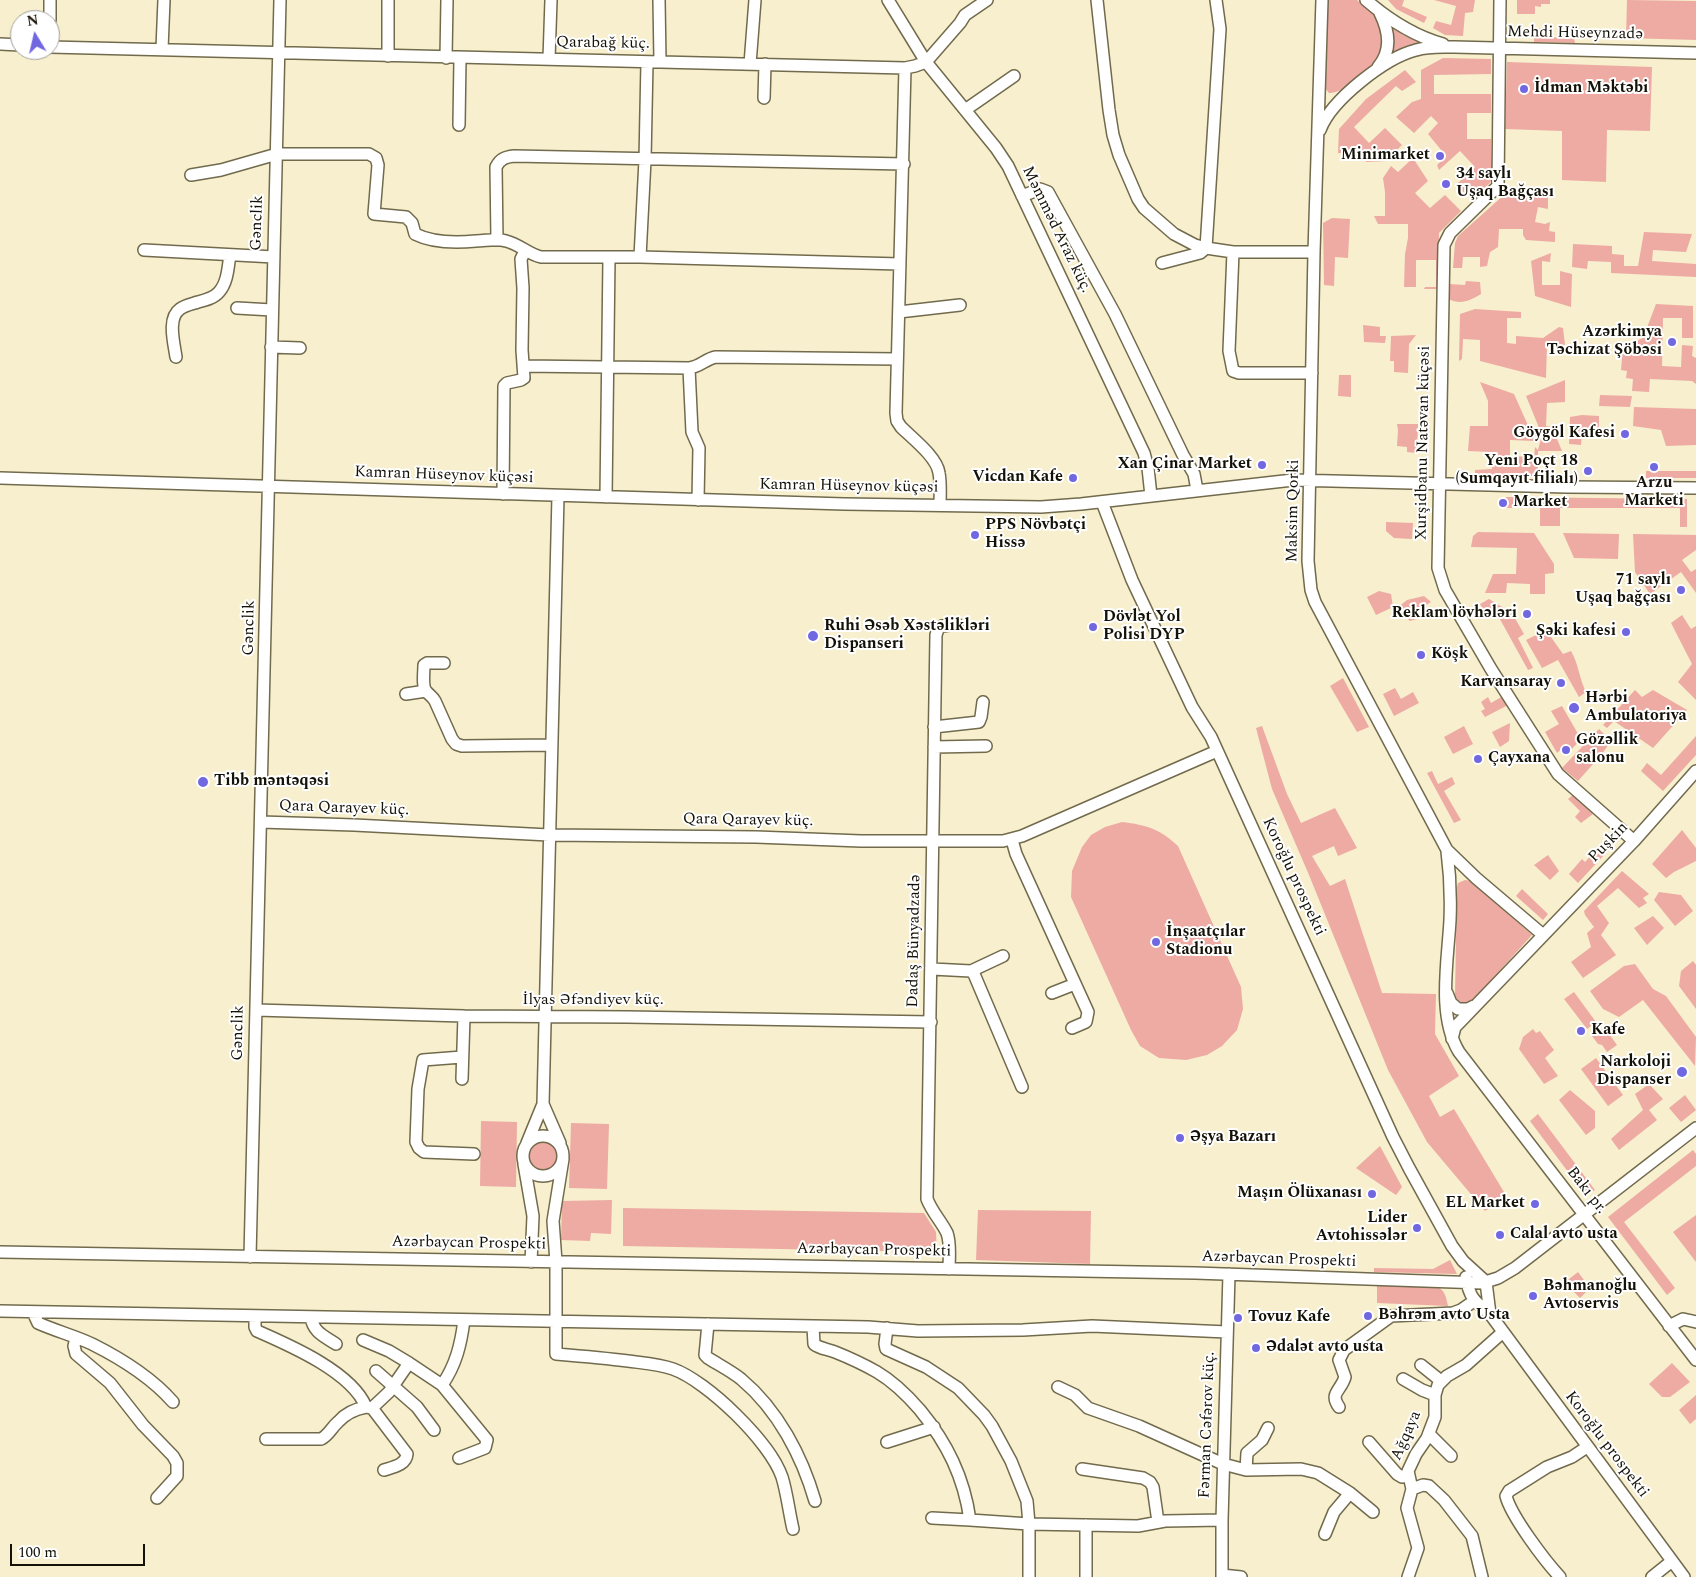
<!DOCTYPE html>
<html>
<head>
<meta charset="utf-8">
<style>
  body { margin:0 }
  #map { position:relative; width:1696px; height:1577px; overflow:hidden; background:#f7efcd; font-family:Spectral,serif }
  canvas { display:block }
  .north { position:absolute; left:10px; top:10px; width:50px; height:50px; box-sizing:border-box; background:#fff; border:1px solid #a1a09b; border-radius:50%; rotate:351deg; font-size:14px; font-weight:700; line-height:20px; text-align:center; color:#141106 }
  .north::after { content:''; display:block; margin:auto; width:18px; height:22px; background:#7067e1; clip-path:polygon(50% 0,100% 100%,50% 72%,0 100%) }
  .scale { position:absolute; left:10px; top:1544px; width:135px; height:22px; box-sizing:border-box; border:2px solid #141106; border-top:0; padding-left:6px; font-size:15px; line-height:18px; white-space:nowrap; color:#141106; -webkit-text-stroke:4px #fff; paint-order:stroke }
</style>
</head>
<body>
<div id="map">
<canvas width="1696" height="1577"></canvas>
<div class="north">N</div>
<div class="scale">100 m</div>
</div>
<script>
const ctx = document.querySelector('canvas').getContext('2d');
ctx.lineJoin = 'round';
function fillPath(path, color) { ctx.fillStyle = color; ctx.fill(path, 'evenodd'); }
function strokePath(path, color, width, dash) { ctx.strokeStyle = color; ctx.lineWidth = width; ctx.lineCap = dash ? 'butt' : 'round'; ctx.setLineDash(dash || []); ctx.stroke(path); }
function label(font, color, halo, rows, align = 'center') {
  ctx.font = font + ' Spectral,serif'; ctx.lineWidth = 4; ctx.setLineDash([]); ctx.textBaseline = 'middle'; ctx.strokeStyle = halo; ctx.fillStyle = color; for (const [text, x, y, turn = 0] of rows) {
    ctx.save(); ctx.translate(x, y); ctx.rotate((+turn || 0) * Math.PI / 180); ctx.textAlign = isNaN(turn) ? turn : align; if (halo) ctx.strokeText(text, 0, 0); ctx.fillText(text, 0, 0); ctx.restore();
  }
}
fillPath(new Path2D(`
  M1326,0H1357L1378,17L1382,26V57C1372,68 1343,94 1329,93L1323,86Z
  M1388,0H1404L1402,6L1427,17L1424,23L1396,9Z
  M1434,0H1475L1473,12L1465,13L1463,36L1445,35L1433,28L1436,21L1451,25L1456,6Z
  M1517,0H1550V4H1541V7L1535,6V14H1517Z
  M1627,0L1696,1V40L1626,38Z
  M1391,26L1403,35L1423,42L1407,46L1391,55Z
  M1534,28L1551,29L1550,37L1574,38L1575,43L1534,42Z
  M1443,58L1491,59V74L1434,75V94H1491V113H1467V139H1491L1492,181L1472,200L1456,185L1475,167L1460,151L1439,170L1437,165L1446,156L1428,134L1438,123L1431,116L1414,133L1396,117L1412,102L1421,99V70Z
  M1507,62L1652,67L1650,131L1607,130L1606,182L1562,180V131L1505,129Z
  M1405,70L1416,82L1402,91L1396,86L1354,127L1369,143L1385,128L1402,145L1386,161L1366,162L1367,154L1338,153L1339,129L1366,99Z
  M1413,158L1428,181L1415,193L1430,208L1445,195L1461,211L1439,233L1438,289H1424L1425,287H1436V260H1416V287H1404L1405,254L1408,238V224H1378L1374,216H1385V192L1383,178L1391,166L1398,172Z
  M1505,194L1548,196V209L1538,207L1535,222L1545,224L1550,222L1549,231L1555,232V242L1526,240L1523,235V229H1499L1498,247L1490,252L1487,266L1480,267V257H1463L1462,268H1453L1455,243L1458,236Z
  M1332,218L1350,219L1348,258L1335,257L1334,286L1324,285L1323,223Z
  M1644,232L1692,234L1686,252L1653,250L1652,261L1696,264V277L1611,273V262L1588,261L1587,269L1572,267L1573,244L1612,246V254L1624,255V266H1638Z
  M1551,253L1550,262L1542,261V285H1560V271L1572,274L1571,307L1535,296L1531,261Z
  M1466,281L1480,282L1481,294C1469,301 1461,305 1448,299L1449,284L1465,285Z
  M1656,304L1693,306V338H1682V318H1663L1662,366L1681,367L1682,345L1693,346L1692,356L1696,358V384L1692,381L1650,379L1649,392L1632,391L1633,379L1626,378L1627,371L1621,370L1623,347L1643,338Z
  M1475,309L1521,312V318H1507V343L1516,344V336L1543,338L1559,327L1563,328L1565,345H1547L1546,378L1480,361V340L1463,339L1462,359L1459,361L1460,314Z
  M1363,325L1380,327V336H1386L1385,343L1364,342Z
  M1416,335L1409,344L1408,373L1394,372V361H1390L1391,336Z
  M1339,375H1351V397L1338,396Z
  M1565,380V402L1547,403L1546,426L1552,427L1562,451H1538V469L1541,476H1475V470L1492,469V452L1468,451L1470,426H1488V401L1480,382L1514,394L1535,441L1510,440V456L1534,457L1535,447L1538,450L1542,435L1526,396Z
  M1600,395L1632,396L1630,407L1599,406Z
  M1634,407L1696,409V445L1666,446L1661,430L1633,426Z
  M1582,415L1599,416V432H1582L1581,445L1569,444L1570,417Z
  M1397,424H1418L1417,453L1407,452V447L1397,446L1398,430Z
  M1646,471H1696V478H1646Z
  M1506,497L1687,499V527H1680V508H1560V526H1540V508H1506Z
  M1386,522L1413,523L1412,539L1394,538L1386,531Z
  M1478,532L1534,533L1554,564V573L1545,574V594H1530V584L1507,583L1506,593H1485L1493,574H1516L1517,548L1471,547L1473,536Z
  M1563,533L1619,534L1618,559L1574,558Z
  M1633,534L1696,535V550L1682,560L1691,572L1696,569V593L1681,572L1650,594L1635,572Z
  M1379,591L1391,594L1393,607L1376,615L1367,597Z
  M1424,596L1431,602L1416,611L1420,618L1410,621L1397,608L1407,600Z
  M1489,599L1512,613L1524,634L1518,638L1533,668L1528,670L1496,612L1487,616L1480,604Z
  M1682,615L1691,629L1696,626V700L1678,682L1692,664L1671,623Z
  M1546,630L1563,654L1571,651C1579,665 1579,678 1586,692L1579,697L1558,660L1542,668L1526,640Z
  M1343,678L1369,727L1357,732L1330,686Z
  M1395,688L1401,699L1413,692L1419,703L1394,716L1383,694Z
  M1635,690L1642,697L1653,690L1687,710L1653,748L1614,721L1607,728L1603,725Z
  M1503,696L1508,705L1485,717L1481,711L1485,709L1481,702L1488,697L1491,703Z
  M1562,706L1581,739L1571,750L1566,745L1557,753L1545,732L1559,724L1551,711Z
  M1510,723L1509,741L1500,747L1492,732Z
  M1262,726L1287,794L1301,823L1335,808L1357,848L1338,856L1334,846L1312,856L1330,886L1345,879L1382,993L1436,994L1435,1034L1459,1076L1429,1096L1440,1117L1454,1109L1507,1197L1485,1211L1427,1142L1388,1070L1309,875L1272,789L1256,728Z
  M1464,726L1473,744L1453,754L1444,737Z
  M1599,729L1611,741L1602,754L1578,781L1562,768Z
  M1696,736V755L1663,791L1641,771L1647,763L1661,775Z
  M1432,771L1438,784L1452,777L1455,784L1444,791L1461,820L1454,823L1427,773Z
  M1574,794L1593,814L1581,823L1575,817L1580,811L1568,799Z
  M1122,822C1147,825 1160,829 1178,846L1241,987L1243,1009L1237,1030L1222,1046L1207,1055L1186,1060L1159,1058L1140,1046L1131,1030L1071,897L1072,871L1082,847L1091,835L1105,827Z
  M1682,830L1696,848V861L1674,872L1666,878L1652,864Z
  M1598,848L1605,854L1578,883L1569,874L1582,859L1585,862Z
  M1548,855L1559,871L1550,880L1534,865Z
  M1622,871L1649,894L1643,898L1647,903L1639,908L1618,888L1597,906L1609,923L1601,935L1616,955L1583,978L1571,962L1591,947L1587,933L1594,927L1585,915L1584,911Z
  M1465,880L1471,881L1532,935L1473,1000L1464,1004L1457,1000L1455,995L1457,887L1458,883Z
  M1522,889L1548,914L1543,920L1516,896Z
  M1659,892L1681,895L1693,911L1675,926L1654,900Z
  M1653,916L1664,928L1647,945L1634,928Z
  M1693,961L1696,965V1009L1679,986L1681,971Z
  M1635,964L1653,989L1666,996L1696,1037L1695,1066L1643,1000L1619,1017L1603,1009L1590,991L1624,966Z
  M1574,992L1596,1022L1587,1029L1564,999Z
  M1604,1027L1617,1045L1607,1052L1602,1045L1598,1044L1592,1036Z
  M1533,1029L1536,1033L1540,1031L1554,1050L1545,1058L1558,1076L1544,1084L1519,1049L1523,1037Z
  M1596,1058L1623,1095L1608,1106L1581,1069Z
  M1649,1084L1663,1099L1649,1110L1657,1120L1619,1150L1611,1139L1643,1110L1635,1094Z
  M1570,1090L1595,1111V1128L1586,1135L1559,1100Z
  M1685,1095L1696,1110L1681,1122L1669,1108Z
  M1538,1114L1595,1190L1586,1196L1530,1121Z
  M481,1121L517,1122L516,1187L480,1186Z
  M571,1123L609,1124L607,1189L569,1188Z
  M529 1156a14 14 0 1 1 28 0a14 14 0 1 1-28 0Z
  M1380,1146L1402,1187L1396,1195L1356,1168Z
  M1693,1150L1696,1154V1166L1624,1222L1675,1288L1667,1295L1608,1217Z
  M612,1200L611,1234L591,1233L590,1241L561,1240L562,1201Z
  M623,1208L924,1213L936,1232L937,1252L623,1246Z
  M978,1210L1091,1211L1090,1264L976,1260Z
  M1696,1215V1262L1673,1232Z
  M1450,1260L1457,1274L1374,1272V1268L1433,1269Z
  M1578,1272L1590,1288L1580,1298L1573,1291H1568L1564,1283Z
  M1377,1285L1435,1286C1445,1289 1446,1297 1448,1306L1377,1303Z
  M1672,1363L1690,1382L1670,1397H1662L1649,1384Z
  M1696,1395V1419L1690,1424L1679,1410Z`), '#eeaba3');
const minor = new Path2D(`
  M659,0L660,61
  M888,0L926,62L996,148L1008,166L1144,453L1148,468L1151,496
  M1097,0L1109,110L1113,135L1119,155L1138,199L1144,208L1174,234L1195,245L1206,248L1233,252H1314
  M1322,0L1314,252L1308,561L1311,590L1315,602L1447,850L1476,878L1542,934
  M1366,0C1388,19 1414,36 1443,44
  M1500,0L1498,186L1450,233L1444,245L1438,568L1445,590L1491,669L1558,774L1634,841
  M50,20V0
  M0,44L20,45
  M50,47L905,68L915,66L926,62L960,23L965,15L987,0
  M162,49L164,0
  M388,56V0
  M446,58L447,0
  M549,59L551,0
  M750,64L755,0
  M1378,67C1392,51 1389,31 1380,13
  M905,68L896,413L897,421L901,427C912,438 937,457 939,473C941,483 940,495 940,505
  M764,98L765,64
  M965,110L1014,76
  M459,125L460,58
  M1320,130C1331,100 1385,58 1416,50C1428,46 1442,47 1454,47L1696,53
  M191,175L221,170L277,154H369L376,158L378,165L374,214L406,217L412,223L415,234C433,243 456,243 476,241C486,241 496,238 506,241C519,244 528,254 541,257H640L900,264
  M1022,196L1040,189L1048,192L1115,314L1183,455L1194,474L1197,490
  M497,240L496,167C500,159 505,157 514,156L904,164
  M144,250L274,257
  M1233,252L1229,351L1233,371L1239,373H1312
  M640,257L645,160L647,62
  M1162,263L1200,253L1206,248L1220,29L1216,0
  M237,308L272,310
  M899,312L960,305
  M271,347L300,348
  M176,357C174,343 167,318 180,309C185,305 192,304 198,302C206,300 214,298 219,292C228,282 228,266 230,255
  M523,366L689,368C700,367 705,359 716,357L897,359
  M689,368L692,432L699,448L698,500
  M0,478L844,504L1041,507L1081,504L1293,480L1567,487L1696,488
  M503,494L504,386L507,383L521,380L524,378L522,350L523,288L521,259L525,251
  M606,497L609,258
  M1102,502L1132,580L1192,707L1211,737L1393,1137L1409,1168L1452,1246L1463,1261L1486,1282L1490,1314
  M444,663H427L424,665C424,672 422,686 426,691C429,695 432,696 435,701L452,739L456,744L462,746L551,745
  M406,694L426,691
  M934,727L979,722L981,717L983,702
  M934,747L986,746
  M261,822L354,825L549,835L756,837L861,841H1003L1022,836L1217,751
  M1012,840L1016,854L1088,1012L1086,1022L1072,1028
  M1447,851C1450,874 1451,896 1450,920C1448,960 1437,1016 1459,1052L1696,1360
  M932,969L971,971L974,974L1022,1087
  M971,971L1003,956
  M1052,993L1075,984
  M1447,993L1451,1003L1458,1009H1468L1474,1006
  M256,1010L464,1016L627,1017L931,1022
  M1452,1039L1455,1027L1459,1023L1634,841L1696,771
  M462,1057L423,1060L418,1089L416,1142L419,1148L424,1152L474,1154
  M462,1079L464,1016
  M543,1104L558,496
  M523 1156a20 20 0 1 1 40 0a20 20 0 1 1-40 0Z
  M527,1143L543,1104L560,1143
  M563,1159L553,1221L556,1262V1354C580,1356 604,1358 628,1361C643,1363 659,1364 673,1369C707,1381 770,1442 782,1477C787,1493 789,1512 793,1529
  M524,1164L533,1216L531,1262
  M0,1252L1195,1273L1482,1283L1498,1278L1515,1268L1696,1128
  M250,1257L280,0
  M949,1269C949,1258 951,1244 947,1233C941,1221 932,1212 927,1199L936,635L938,629L942,626L957,624
  M1466,1277C1469,1297 1474,1301 1490,1314L1684,1577
  M0,1311L868,1327L918,1331L1023,1330L1092,1326L1227,1332
  M33,1312L38,1323C56,1331 75,1336 92,1344C122,1359 151,1377 173,1402
  M255,1316V1327L257,1331C289,1345 352,1372 366,1407L372,1408L389,1392L409,1363L442,1385C456,1365 461,1344 464,1320
  M311,1317C313,1332 324,1336 336,1344
  M708,1324L705,1355L708,1358C719,1365 731,1371 741,1379C778,1410 802,1456 815,1501
  M1669,1326L1683,1319L1696,1322
  M813,1327L814,1344C820,1349 828,1349 835,1352C850,1358 863,1364 877,1372C894,1382 907,1395 920,1410C947,1443 964,1477 970,1520L1029,1524L1138,1526L1165,1521L1222,1520
  M887,1328L885,1344L886,1349L926,1367L958,1388L984,1415L992,1426L1011,1461L1027,1501L1029,1524V1577
  M76,1338L74,1346L76,1354L110,1383L143,1425L173,1456L177,1463V1476L157,1498
  M363,1340L389,1351L409,1363
  M1421,1365L1441,1381
  M376,1371L417,1407L434,1430
  M1403,1379L1422,1390L1435,1395
  M442,1385L487,1440L485,1448L459,1458
  M1058,1387L1075,1395L1088,1408L1139,1426L1223,1464L1246,1470L1301,1469L1318,1473L1350,1493L1373,1512
  M1339,1407C1329,1393 1341,1391 1345,1377L1339,1360L1344,1350L1391,1316L1453,1313L1461,1310L1474,1301
  M372,1408L407,1454C406,1465 393,1467 384,1470
  M1429,1434L1451,1456
  M266,1439H321C329,1435 331,1428 338,1422C345,1414 355,1409 366,1407
  M887,1442L934,1427
  M1369,1442L1397,1474L1402,1477L1408,1476
  M1082,1469L1143,1478L1150,1482L1153,1487L1158,1522
  M1246,1470L1247,1453L1262,1440L1268,1428
  M932,1518L970,1520
  M1086,1525V1577
  M1325,1534L1334,1512L1350,1493
  M1222,1575L1241,1577
  M1222,1577V1520L1229,1274
  M1408,1577L1418,1548L1407,1508L1412,1489
  M1482,1577L1472,1536L1444,1500L1429,1486L1423,1485L1412,1489L1408,1471L1416,1454L1427,1438L1435,1417V1395L1438,1385L1447,1376L1466,1365L1503,1332
  M1560,1577C1545,1561 1511,1516 1506,1496L1509,1491L1547,1467L1572,1457L1587,1447
  M1652,1577L1672,1561`);
strokePath(minor, '#716a4c', 14);
strokePath(minor, '#fff', 11);
for (const [x, y, r, color] of [
  [1524,89,5,"#7067e1"],
  [1440,156,5,"#7067e1"],
  [1446,184,5,"#7067e1"],
  [1672,342,5,"#7067e1"],
  [1625,434,5,"#7067e1"],
  [1262,465,5,"#7067e1"],
  [1654,467,5,"#7067e1"],
  [1588,471,5,"#7067e1"],
  [1073,478,5,"#7067e1"],
  [1503,503,5,"#7067e1"],
  [975,535,5,"#7067e1"],
  [1681,590,5,"#7067e1"],
  [1527,614,5,"#7067e1"],
  [1093,627,5,"#7067e1"],
  [1626,632,5,"#7067e1"],
  [813,636,6,"#7067e1"],
  [1421,655,5,"#7067e1"],
  [1561,683,5,"#7067e1"],
  [1574,708,6,"#7067e1"],
  [1566,750,5,"#7067e1"],
  [1478,759,5,"#7067e1"],
  [203,782,6,"#7067e1"],
  [1156,942,5,"#7067e1"],
  [1581,1031,5,"#7067e1"],
  [1682,1072,6,"#7067e1"],
  [1180,1138,5,"#7067e1"],
  [1372,1194,5,"#7067e1"],
  [1535,1204,5,"#7067e1"],
  [1417,1228,5,"#7067e1"],
  [1500,1235,5,"#7067e1"],
  [1533,1296,5,"#7067e1"],
  [1368,1316,5,"#7067e1"],
  [1238,1318,5,"#7067e1"],
  [1256,1348,5,"#7067e1"]
]) { const dot = new Path2D(); dot.arc(x, y, r, 0, 2 * Math.PI); ctx.fillStyle = color; ctx.fill(dot); strokePath(dot, '#fff', 2); }
label('16px', '#141106', '#fff', [
  ["Mehdi Hüseynzadə",1575,34,1],
  ["Qarabağ küç.",603,44,1],
  ["Gənclik",258,223,-88],
  ["Məmməd Araz küç.",1056,230,64],
  ["Xurşidbanu Natəvan küçəsi",1424,443,-89],
  ["Kamran Hüseynov küçəsi",444,476,2],
  ["Kamran Hüseynov küçəsi",849,487,1],
  ["Maksim Qorki",1294,511,-89],
  ["Gənclik",250,628,-89],
  ["Qara Qarayev küç.",344,809,2],
  ["Qara Qarayev küç.",748,821,1],
  ["Puşkin",1609,843,-46],
  ["Koroğlu prospekti",1293,877,65],
  ["Dadaş Bünyadzadə",915,941,-89],
  ["İlyas Əfəndiyev küç.",593,1001],
  ["Gənclik",239,1033,-89],
  ["Bakı pr.",1586,1191,52],
  ["Azərbaycan Prospekti",469,1244,1],
  ["Azərbaycan Prospekti",874,1251,1],
  ["Azərbaycan Prospekti",1279,1260,2],
  ["Fərman Cəfərov küç.",1208,1425,-88],
  ["Ağqaya",1407,1436,-66],
  ["Koroğlu prospekti",1606,1445,53]
]);
label('bold 16px', '#141106', '#fff', [
  ["İdman Məktəbi",1534,89],
  ["Minimarket",1430,156,"right"],
  ["34 saylı",1456,175],
  ["Uşaq Bağçası",1456,193],
  ["Azərkimya",1662,333,"right"],
  ["Təchizat Şöbəsi",1662,351,"right"],
  ["Göygöl Kafesi",1615,434,"right"],
  ["Yeni Poçt 18",1578,462,"right"],
  ["(Sumqayıt filialı)",1578,480,"right"],
  ["Xan Çinar Market",1252,465,"right"],
  ["Vicdan Kafe",1063,478,"right"],
  ["Arzu",1654,484,"center"],
  ["Marketi",1654,502,"center"],
  ["Market",1513,503],
  ["PPS Növbətçi",985,526],
  ["Hissə",985,544],
  ["71 saylı",1671,581,"right"],
  ["Uşaq bağçası",1671,599,"right"],
  ["Reklam lövhələri",1517,614,"right"],
  ["Dövlət Yol",1103,618],
  ["Polisi DYP",1103,636],
  ["Ruhi Əsəb Xəstəlikləri",824,627],
  ["Dispanseri",824,645],
  ["Şəki kafesi",1616,632,"right"],
  ["Köşk",1431,655],
  ["Karvansaray",1551,683,"right"],
  ["Hərbi",1585,699],
  ["Ambulatoriya",1585,717],
  ["Gözəllik",1576,741],
  ["salonu",1576,759],
  ["Çayxana",1488,759],
  ["Tibb məntəqəsi",214,782],
  ["İnşaatçılar",1166,933],
  ["Stadionu",1166,951],
  ["Kafe",1591,1031],
  ["Narkoloji",1671,1063,"right"],
  ["Dispanser",1671,1081,"right"],
  ["Əşya Bazarı",1190,1138],
  ["Maşın Ölüxanası",1362,1194,"right"],
  ["EL Market",1525,1204,"right"],
  ["Lider",1407,1219,"right"],
  ["Avtohissələr",1407,1237,"right"],
  ["Calal avto usta",1510,1235],
  ["Bəhmanoğlu",1543,1287],
  ["Avtoservis",1543,1305],
  ["Bəhrəm avto Usta",1378,1316],
  ["Tovuz Kafe",1248,1318],
  ["Ədalət avto usta",1266,1348]
], 'left');
</script>
</body>
</html>
